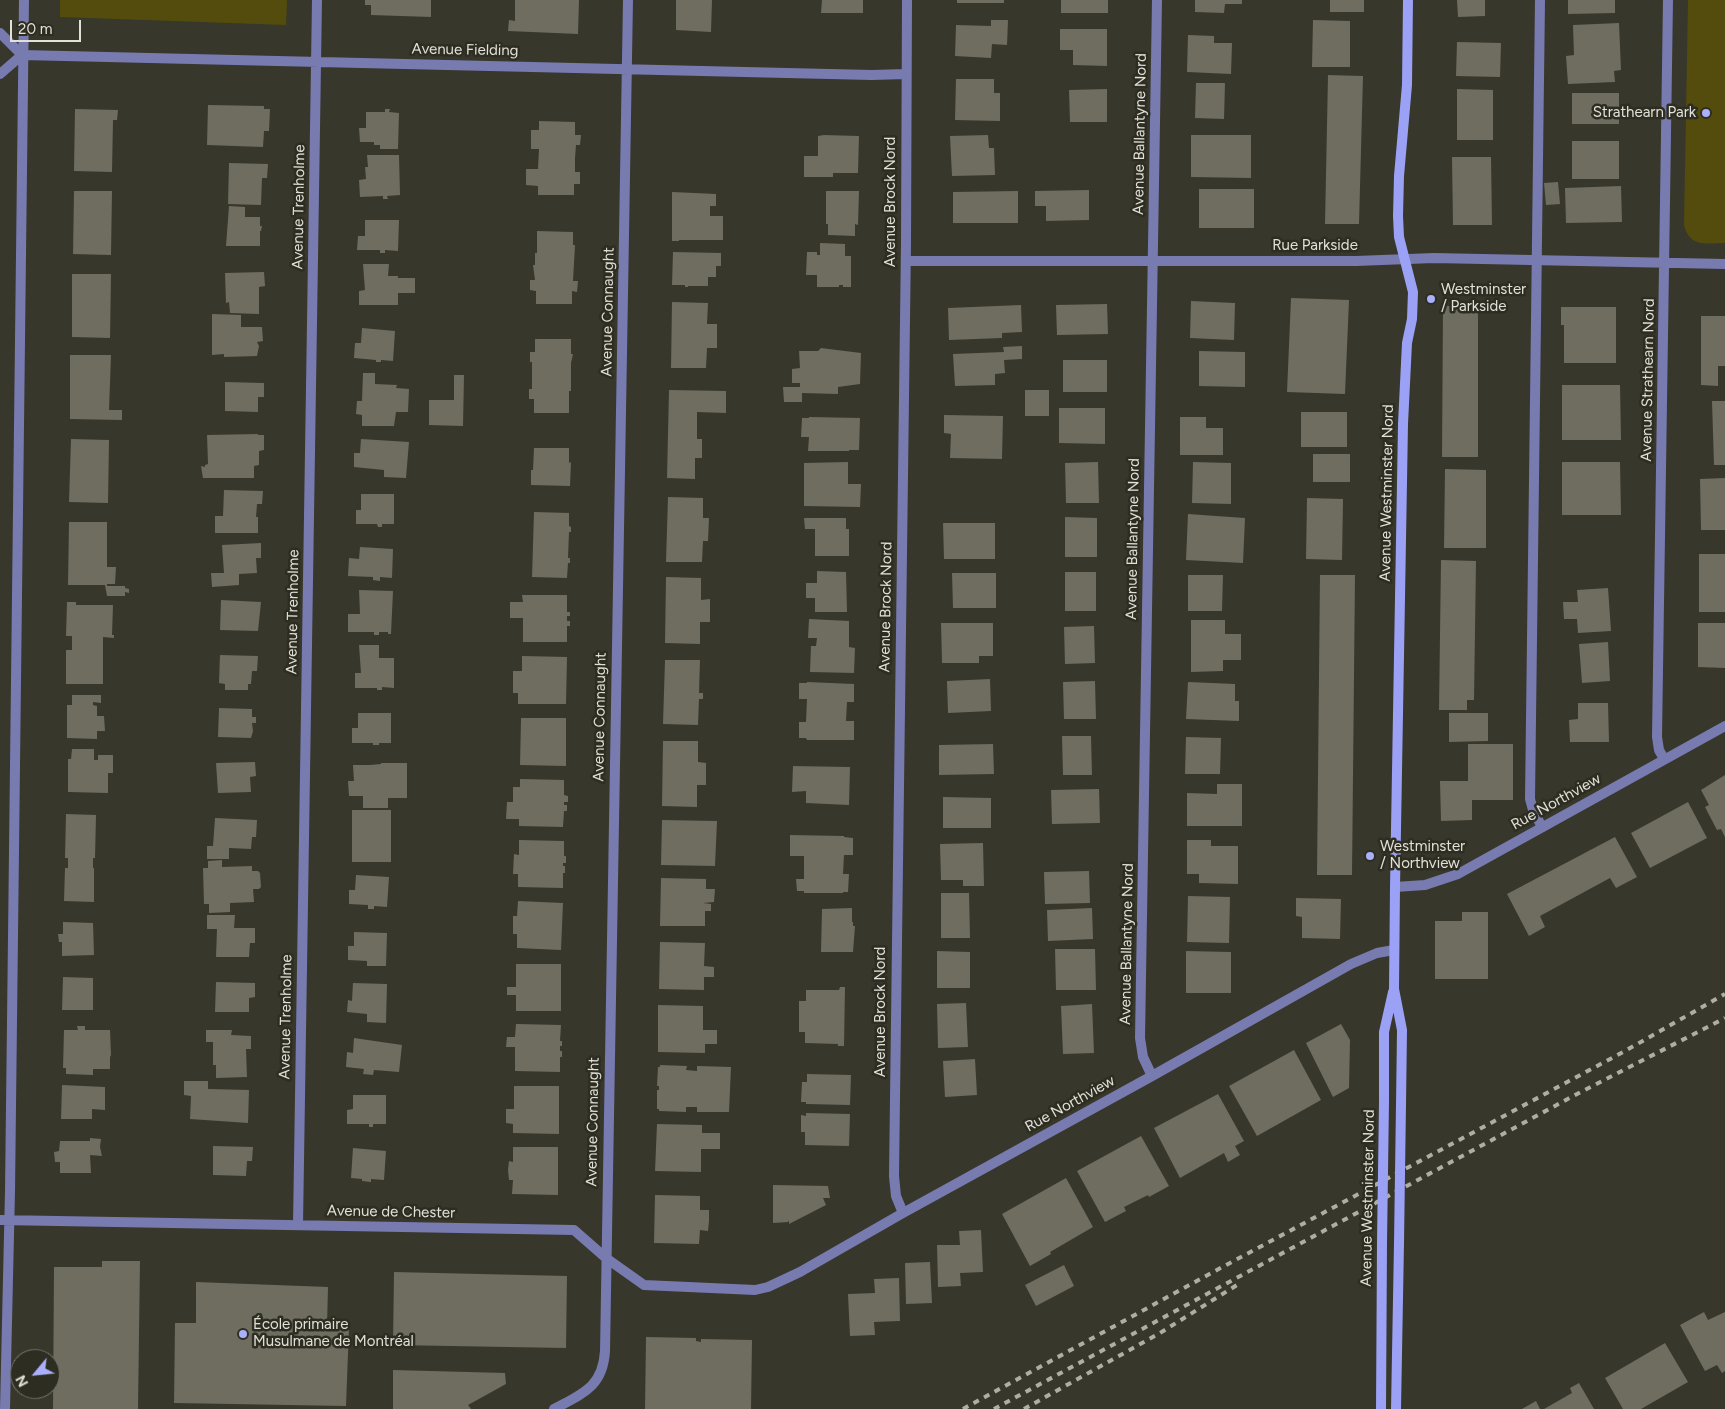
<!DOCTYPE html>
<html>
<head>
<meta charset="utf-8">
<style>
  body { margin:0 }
  #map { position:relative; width:1725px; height:1409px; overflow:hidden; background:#38372b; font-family:Figtree,sans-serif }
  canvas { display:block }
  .north { position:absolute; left:10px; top:1349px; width:50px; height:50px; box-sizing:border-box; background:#2e2d21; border:1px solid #76756b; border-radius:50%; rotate:242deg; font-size:14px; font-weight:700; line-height:20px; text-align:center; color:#e1e0d9 }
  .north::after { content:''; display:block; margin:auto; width:18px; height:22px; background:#aab0fb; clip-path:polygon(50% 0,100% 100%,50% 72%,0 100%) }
  .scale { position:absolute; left:10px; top:20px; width:71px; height:22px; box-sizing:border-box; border:2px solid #e1e0d9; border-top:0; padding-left:6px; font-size:15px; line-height:18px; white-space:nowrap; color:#e1e0d9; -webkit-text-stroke:4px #2e2d21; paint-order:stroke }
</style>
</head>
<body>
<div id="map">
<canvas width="1725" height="1409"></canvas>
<div class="north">N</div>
<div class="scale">20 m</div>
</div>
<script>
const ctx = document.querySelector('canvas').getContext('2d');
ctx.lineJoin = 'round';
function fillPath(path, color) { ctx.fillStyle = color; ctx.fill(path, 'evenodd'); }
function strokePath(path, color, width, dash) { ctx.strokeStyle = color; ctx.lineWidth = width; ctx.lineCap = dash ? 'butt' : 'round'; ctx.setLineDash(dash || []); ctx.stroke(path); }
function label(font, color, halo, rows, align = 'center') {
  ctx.font = font + ' Figtree,sans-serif'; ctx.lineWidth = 5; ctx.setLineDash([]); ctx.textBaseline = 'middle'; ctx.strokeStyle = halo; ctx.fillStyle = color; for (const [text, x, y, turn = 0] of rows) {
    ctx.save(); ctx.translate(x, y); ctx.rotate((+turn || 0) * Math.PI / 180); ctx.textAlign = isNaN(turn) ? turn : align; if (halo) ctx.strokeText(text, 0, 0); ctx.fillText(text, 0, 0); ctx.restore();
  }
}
fillPath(new Path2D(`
  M60,0H287L286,25L60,17Z
  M1688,0H1725V243C1706,243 1690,248 1684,225Z`), '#544c0c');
fillPath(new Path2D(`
  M365,0H431V17L371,15V5H365Z
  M515,0H579L578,34L508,31L509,20L515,21Z
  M676,0H712L711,32L676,30Z
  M822,0H863V13H821Z
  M957,0H1004V3H957Z
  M1061,0H1108V13H1061Z
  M1195,0H1242V4H1225L1224,13L1195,12Z
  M1330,0H1364V12H1330Z
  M1457,0H1485V16L1458,17Z
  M1568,0H1615V13L1568,14Z
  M991,20H1008L1007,45L992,44L991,58L955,56L956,25L991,26Z
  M1313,20L1350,21V67H1312Z
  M1619,23L1621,70L1614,71L1615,82L1568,84L1566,56L1574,55L1573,25Z
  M1060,29H1107V66L1073,65V50H1060Z
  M1188,35L1214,36V43H1232L1231,74L1187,72Z
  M1457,42L1501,43L1500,77L1456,76Z
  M1328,75L1363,76L1359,224H1325Z
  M956,79H994V93H1000V121L955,120Z
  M1196,83H1225L1224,119L1195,118Z
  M1107,89V122H1070L1069,90Z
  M1457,89L1493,90V140H1457Z
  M1572,93H1619V124H1572Z
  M208,105L264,106V109H270L269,131H264L263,147L207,145Z
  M75,109L118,110L117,120H113L112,172L74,171Z
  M385,109H390L389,112L399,113L398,149H380V145H374V142H360L359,128H366V112H385Z
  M539,121L575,122V135H581L580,145H576L575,158V172H580V184H574V195H538V186L526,185V169H538L539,149H531V130H539Z
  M824,135L859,136L858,173H833V177H804V156H818V136Z
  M988,135L989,148H994L995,175L952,176L950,136Z
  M1191,135H1251V178L1191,177Z
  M1572,141H1619V179H1572Z
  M367,155H399L400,195L387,196L388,199H383V196L360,197L359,180L366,179L365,167H368Z
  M1452,157H1491L1492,225H1453Z
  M229,163L268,164L267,178H262L261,205L228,204Z
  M1558,182L1560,204L1546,205L1544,183Z
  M1621,186L1622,222L1566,223L1565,188Z
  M1199,189H1254V228H1199Z
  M1089,190V220L1046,221V206H1035V191Z
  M74,191H112L111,255L73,254Z
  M826,191H859L858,225L855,224V236L828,235V224H826Z
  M1018,191V223H953V192Z
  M672,192L716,194V206H710V216H723V240H679V241H672Z
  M229,206L245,207V217H260V226H262L261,231H260V246H226Z
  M365,220H399L398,251L385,250V253H380V250H357L358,236H365Z
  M537,231L573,232V245H575L573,281H578L577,292L572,291V304H536V291L530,290V280H535L533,265H535V253H537Z
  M820,243L845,244V256H851V287H843V285H839V287H817V275H806L807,252H817V255H820Z
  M673,252L721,253V266H716V277H708V286H688V287H685V285H672Z
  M363,264H389L388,276H398V278H415V293H398V305H359V291L365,290Z
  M264,272L265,286L259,287V314L230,313L229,302L226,303L225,273Z
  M72,274H111L110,338L72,337Z
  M1291,298L1349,300L1345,394L1287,392Z
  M1191,301L1235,303L1234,340L1190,338Z
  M672,302L708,303L707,324H717V348H707L706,368H671Z
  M1107,304L1108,334L1057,335L1056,305Z
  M1021,305L1022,332L1002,333V338L949,340L948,308Z
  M1443,306H1478V457H1442Z
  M1561,307H1616V363H1564V325H1561Z
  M212,314L241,315V327H262L263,341L257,342L259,346L257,356L224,357V354L212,355Z
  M1701,316H1725V366H1718V386L1701,385Z
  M362,328L395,331L393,361L381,360V362H376V360L354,358L355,343H361Z
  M535,339H571V354H573L571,363V391H569V413H534V399H529V389H532V362H530V352H535Z
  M1022,346V359L1004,360L1005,373L995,374V385L955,386L953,354L1004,352L1003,347Z
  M821,348L861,353L860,384L838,387V394L802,393V402H784L783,387H800V383H792V369L800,368L799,351H818Z
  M1199,351L1245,352V387L1199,386Z
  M70,355H111L109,410H122V420L70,419Z
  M1063,360H1107V392H1063Z
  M363,373H375V384L397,385L396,388L409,389L408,412H396L394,426H362V415L356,414L357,401H362Z
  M454,375H464L463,426L429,425V400H454Z
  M225,382L264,383V397H258V412L225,411Z
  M1562,385H1620L1621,440H1562Z
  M669,390L726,391V413L697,412V439H702V458H695V479L667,478Z
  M1025,390H1049V416H1025Z
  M1712,401H1725V465H1714Z
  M1059,408H1105V444L1059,443Z
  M1301,412H1347V447H1301Z
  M944,415L1003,416L1002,459L950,458L951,434L944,433Z
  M809,417L860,418L859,450H849V451H808L809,437H801L802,418H809Z
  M1180,417H1206V428H1223V455H1180Z
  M258,434V435H264V450L259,451V465L254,466V478H203L201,466L205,467V465L208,464L207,435Z
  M71,439L109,440L108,503L69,502Z
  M361,439L409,442L406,478L384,477V470L354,467V453H360Z
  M534,448H569V463L571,462L570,486L531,485V470H533Z
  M1313,454H1350V482H1313Z
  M848,462V484H861L860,507L804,506V463Z
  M1098,462L1099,503H1066L1065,463Z
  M1193,462L1231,463V504L1192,503Z
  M1562,462H1620L1621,515H1562Z
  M1445,469L1486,470V548H1444Z
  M1725,478V530H1701L1700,479Z
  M224,490L263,491L262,504H257L256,517H258V533H215V516H223Z
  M361,494H394V524H382V527H378L377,524H356V510H361Z
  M668,497L703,498V518H709L708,541H703L702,562H666Z
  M1307,498L1343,499L1342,560L1306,559Z
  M534,512L569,513V526L571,527V532H569L568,558H570V563H568L567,578L532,577Z
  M1188,514L1245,518L1243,563L1186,560Z
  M1065,517L1097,518V557H1065Z
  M804,518H846V529H849V556H815V529H805Z
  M69,522H107V567H116L115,584H107V586H125V588L129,589V593L125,592V596H107L105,585H68Z
  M943,523H995V559H944Z
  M261,543V558H256L257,573L239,574V585L212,587L211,573H224L222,545Z
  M360,547L393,549L392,578L380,577V581L373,580V577L348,576L349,558L359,559Z
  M1699,554H1725V612H1699Z
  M1441,560L1476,561L1474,700H1467V710H1439Z
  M817,571L846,572L847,612H815V598H806V583H817Z
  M1065,572H1096V611H1065Z
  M952,573H996V608H953Z
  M1188,575H1223L1222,611H1188Z
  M1320,575H1355L1352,875H1317Z
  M666,577L701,578V600L710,599V622H700V644L665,643Z
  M1608,588L1611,631L1578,633L1577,619H1564L1563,602H1578L1577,590Z
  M359,590L393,591L391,634H388V632H379V635H374V632H348V614H360Z
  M522,595H567V612H570V616H567V621H570V626H567V642H523V618H510V602H523Z
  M221,600L261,602L258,631L220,630Z
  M67,602H76V605H113L112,635H114V638L103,637V684H66V650H72V636H66Z
  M809,619L849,621V647L855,648L854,673L810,672L811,646H816L817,638H808Z
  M1191,620H1225V634H1241V660H1223V671L1191,672Z
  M941,623H993V656H979V663H942Z
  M1698,623H1725V668L1698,667Z
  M1094,626L1095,663L1065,664L1064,627Z
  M1608,642L1610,681L1582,683L1579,644Z
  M359,645H379V658H394V688L382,687V690H377V688H355V673H361Z
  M220,655L258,656L257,671H252L251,684H248V690H225V684L219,683Z
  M522,656L567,657L566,704H518V693H513V671H522Z
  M665,660H700L699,693H703V699H699L698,725L663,724Z
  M990,679L991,711L948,713L947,681Z
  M1095,681L1096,719H1064L1063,682Z
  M807,682L854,684V702H847L846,721H854V740H807L806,738H799V722H806L807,699H799V683H807Z
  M1188,682L1235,684V701H1239V721L1186,719Z
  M72,695H101V703L93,702V705L97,706V716H104L105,731H97V739L67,738V705H72Z
  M1578,703H1608L1609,742H1570L1569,720L1578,719Z
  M219,708L252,709V717H256V723H252L253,731L251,738L218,737Z
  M358,713H391V743H379V745H373V743H352V728H358Z
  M1449,713H1488V741L1449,742Z
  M521,718H566V766L520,765Z
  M1062,736H1091L1092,775H1063Z
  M1186,737L1221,738L1220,774H1185Z
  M663,741H698V762L706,763V785H697V807L662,806Z
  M993,744L994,774L939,775V745Z
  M1468,744H1513V800H1472V820L1441,821L1440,781H1468Z
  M72,749H94V760H98V755H113V773H108V793L68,792V759H71Z
  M255,762L256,776L250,777L251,792L218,793L216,763Z
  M381,763H407V798H388V808H363V796H349L348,781H354L353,765H370L381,764Z
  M793,766L850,767L849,805L806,803V791L792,792Z
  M1725,775V837L1721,829L1717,830L1705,807L1709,805L1701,790Z
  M520,779L564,780V795L568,796V802H564V805H567V811H564L563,827L519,826V819H506L507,802H513V787H520Z
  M1217,784H1242V826H1187V793L1217,794Z
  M1099,789L1100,823L1052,824L1051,790Z
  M943,797L991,798V828H943Z
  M1688,802L1707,838L1650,868L1631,833Z
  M352,810H391V862H352Z
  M66,814L96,815L95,858H93V868H94V902L64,901L65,868H68V858H65Z
  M215,818L257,820L256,837H252L251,849L229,848V859H207V846H213Z
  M662,820L717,821L715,866L661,865Z
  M790,835L844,836V837L853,838V855H844L843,874H849L848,892H843V893H804V891H797L796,879H804V856H790Z
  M1615,837L1637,877L1616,888L1610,878L1540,916L1545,927L1529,936L1507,894Z
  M519,840L564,841V856H566V863H563V866H565V873H563V888L518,887V874H513L514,854L519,855Z
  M1187,840H1211V846H1238V884L1199,883V874H1187Z
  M983,843L984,886H963V880H941L940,844Z
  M222,860V867L252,866V871H258L260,873L261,887L259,889H253L254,902L230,903V912L209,913V904H204L203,868H208V861Z
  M1089,871L1090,903L1045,904L1044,872Z
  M356,875L389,877L387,907L374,906V909H368V905L349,904V890H355Z
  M661,878L706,879V889H715L714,902L703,903L711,904V911H705V926H660Z
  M941,893H969L970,938H941Z
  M1188,896L1230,897L1229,943L1187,942Z
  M1296,898L1341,899L1340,939L1302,938V917L1296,916Z
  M518,901L563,903L561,950L517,948V934H513V916H517Z
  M852,908V922H853V926H855L853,952H821L822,909Z
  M1092,908L1093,939L1048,941L1047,910Z
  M1462,912H1488V979H1435V921H1462Z
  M207,915H235L234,928H255V943H250L249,957H216L217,929H207Z
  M63,922L93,923L94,955L62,956V942H59L58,934H63Z
  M354,932L387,933L386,966H367V961L348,960V946H354Z
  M660,942L705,943L704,966L714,967V977H704V990L659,989Z
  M1055,949H1095L1096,990H1056Z
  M937,951L970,952V988H937Z
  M1186,951L1231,952V993H1186Z
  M516,964H561V1011H516V995H507V987H516Z
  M63,977L93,978V1010H62Z
  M216,982L255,983V997L249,998V1012H215Z
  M353,983L387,984L386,1023L367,1022V1014L347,1012L348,1000L352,1001Z
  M840,987H845L844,1046H838V1044L805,1043V1032H799V1001H806V990H839Z
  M966,1003L968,1047L938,1048L937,1004Z
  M1092,1004L1094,1053L1063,1054L1061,1006Z
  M658,1005L703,1006V1030H717V1044H705V1053L658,1052Z
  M516,1024L561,1025L560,1041H562V1046H560V1051H562V1057H560V1072L515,1071V1047H506L507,1037H515Z
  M1341,1024L1350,1040L1349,1088L1333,1097L1306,1043Z
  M77,1026H85V1030H110L111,1055L110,1057V1069H93V1075L66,1074V1068H63L64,1030H78Z
  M206,1030H232L231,1035L251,1036V1049H246L247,1077L216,1078V1065H213V1042H206Z
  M354,1038L402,1045L399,1072L374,1070L373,1075L363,1074L364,1069L346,1067L347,1052L353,1053Z
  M1294,1050L1321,1100L1257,1136L1229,1086Z
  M975,1059L977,1095L945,1097L943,1061Z
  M660,1065L687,1066L686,1070L697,1071V1066L731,1067L729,1112H697V1107H686V1112L659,1111V1109H657V1090H659V1086H657L658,1067H660Z
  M807,1074L851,1075L850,1105L806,1104V1102H801L802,1082H807Z
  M184,1081H208V1089L249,1090L248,1123L190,1119L191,1096L184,1095Z
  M62,1085L105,1087V1110L92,1109V1119H61Z
  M514,1086H559V1134L513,1133V1124L506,1123V1109H514Z
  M1218,1094L1244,1141L1235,1146L1240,1155L1228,1162L1224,1153L1180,1178L1154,1128Z
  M353,1095H386V1124H373V1127H369V1124H347V1110L353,1109Z
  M806,1113L850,1114L849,1146L805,1145V1132H801V1115L806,1116Z
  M657,1124L702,1125V1133H720V1149H701V1172L655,1171Z
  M1141,1136L1169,1186L1149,1197L1148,1195L1124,1207L1126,1211L1105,1222L1077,1171Z
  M90,1138L101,1139L100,1147L102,1156L90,1155L91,1173H60V1162H55L54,1152L59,1151L60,1141H90Z
  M213,1146L253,1147L252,1161H247L246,1176L213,1175Z
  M513,1147H558V1195L512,1194L513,1180H509L508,1170L509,1161L513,1162Z
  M353,1148L386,1151L384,1180L371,1179V1182L362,1181V1179L351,1178Z
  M1066,1178L1093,1227L1050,1252L1051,1254L1030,1266L1002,1214Z
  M773,1185L828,1186L830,1198H823L826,1205L789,1224V1220L788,1222L773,1223Z
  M655,1195L700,1196V1210H709V1221L708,1231L700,1230L699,1244L654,1243Z
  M981,1230L983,1272L960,1273L961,1286L938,1287L937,1245H960L959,1231Z
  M102,1261H140L138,1409H53L54,1267H102Z
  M930,1262L932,1303L906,1304L905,1263Z
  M1064,1265L1074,1286L1036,1306L1025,1285Z
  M394,1272L567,1276L566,1348L393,1345Z
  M899,1278L900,1321L874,1322L875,1335L850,1336L848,1294L875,1293L874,1279Z
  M196,1282L328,1287L327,1327H349L346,1406L174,1403L175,1323H196Z
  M1704,1312L1708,1320L1725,1312V1371L1722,1373L1717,1365L1705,1371L1680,1325Z
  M646,1337L696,1338V1341L701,1342V1339L752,1340L751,1409H645Z
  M1665,1343L1688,1382L1641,1409H1623L1605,1378Z
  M393,1370L505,1373L506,1384L468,1405L471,1409H393Z
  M1579,1383L1594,1409H1544L1572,1393L1570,1388Z
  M1536,1401L1540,1409H1522Z`), '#6f6d60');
strokePath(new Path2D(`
  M1540,0L1530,799L1533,810L1542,827`), '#777bb0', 10);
strokePath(new Path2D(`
  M0,33L22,55
  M0,74L22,55L872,75L906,74
  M906,261H1356L1434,258L1725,264
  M1664,759L1659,750L1657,737L1668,0
  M1395,887L1425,885L1458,874L1725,726
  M1152,1076L1143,1057L1140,1038L1157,0
  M903,1213L896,1196L894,1176L906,242L907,0
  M0,1220L574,1230L606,1258L644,1285L755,1290L768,1287L800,1272L903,1213L1152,1076L1351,964L1377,953L1394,950
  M298,1225L317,0
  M5,1409L10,1191L24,0
  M554,1409C582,1394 603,1387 605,1351L628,0`), '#777bb0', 10);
strokePath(new Path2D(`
  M1384,1102V1032L1393,992
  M1401,1104L1402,1030L1394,989L1395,887L1403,424L1407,343L1412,319L1413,292L1399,237L1398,216L1399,176L1407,85L1408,0
  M1381,1409L1382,1243
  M1396,1409L1399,1243`), '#9ba1f5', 10);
strokePath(new Path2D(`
  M963,1409L1215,1271L1625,1051L1725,994
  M994,1409L1577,1094L1725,1018
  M1024,1409L1160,1333L1237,1285`), '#afaea5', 4, [6, 6]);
strokePath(new Path2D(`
  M1382,1243L1384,1102
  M1399,1243L1401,1104`), '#9ba1f5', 10);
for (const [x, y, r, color] of [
  [1706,113,5,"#aab0fb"],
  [1431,299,5,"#aab0fb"],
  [1370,856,5,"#aab0fb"],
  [243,1334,5,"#aab0fb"]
]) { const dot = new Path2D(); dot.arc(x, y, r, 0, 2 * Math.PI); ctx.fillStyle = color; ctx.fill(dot); strokePath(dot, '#2e2d21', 2); }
label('15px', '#e1e0d9', '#2e2d21', [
  ["Avenue Fielding",465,50,1],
  ["Avenue Ballantyne Nord",1140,134,-89],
  ["Avenue Brock Nord",891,202,-90],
  ["Avenue Trenholme",299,207,-89],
  ["Rue Parkside",1315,246],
  ["Avenue Connaught",608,312,-89],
  ["Avenue Strathearn Nord",1648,380,-89],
  ["Avenue Westminster Nord",1387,493,-89],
  ["Avenue Ballantyne Nord",1133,539,-89],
  ["Avenue Brock Nord",886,607,-89],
  ["Avenue Trenholme",293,612,-89],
  ["Avenue Connaught",600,717,-89],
  ["Rue Northview",1556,802,-29],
  ["Avenue Ballantyne Nord",1127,944,-89],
  ["Avenue Brock Nord",881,1012,-90],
  ["Avenue Trenholme",286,1017,-89],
  ["Rue Northview",1070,1104,-29],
  ["Avenue Connaught",593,1122,-89],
  ["Avenue Westminster Nord",1368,1198,-89],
  ["Avenue de Chester",391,1212,1]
]);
label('15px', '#e1e0d9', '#2e2d21', [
  ["Strathearn Park",1696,113,"right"],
  ["Westminster",1441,290],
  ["/ Parkside",1441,307],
  ["Westminster",1380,847],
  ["/ Northview",1380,864],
  ["École primaire",253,1325],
  ["Musulmane de Montréal",253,1342]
], 'left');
</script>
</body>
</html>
